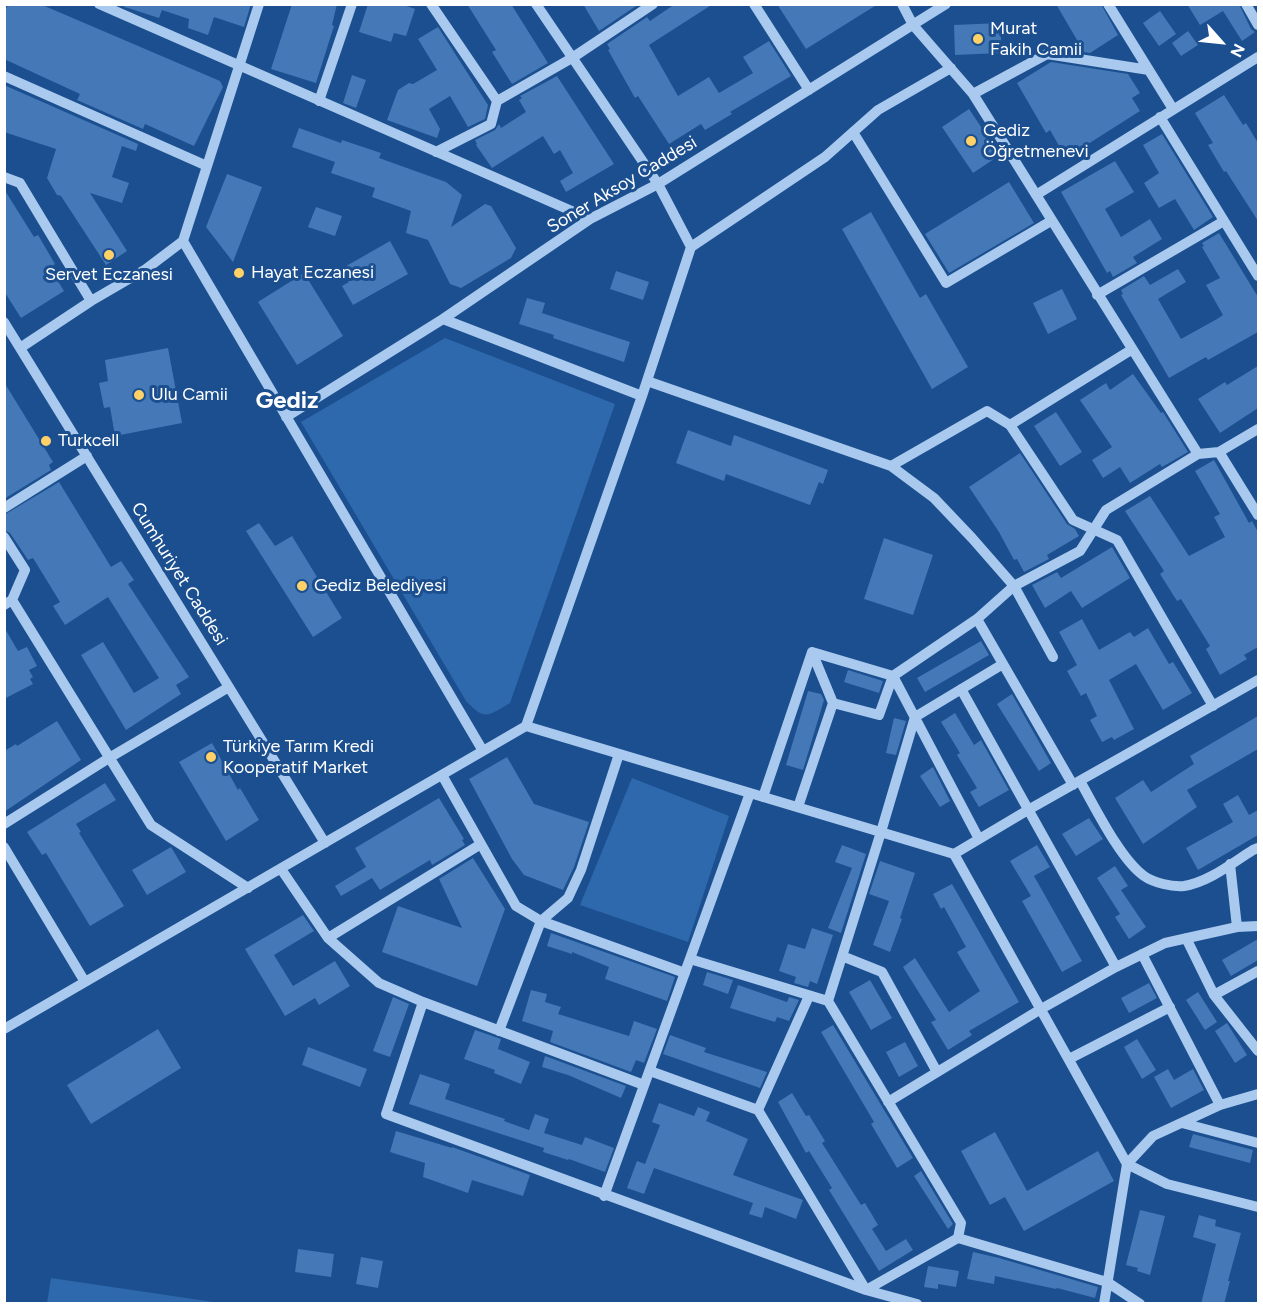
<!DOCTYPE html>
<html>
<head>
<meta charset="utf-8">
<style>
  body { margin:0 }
  #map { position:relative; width:1263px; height:1308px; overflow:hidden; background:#1b4f8f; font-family:Figtree,sans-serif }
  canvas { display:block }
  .frame { position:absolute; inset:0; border:6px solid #fff; pointer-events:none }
  .north { position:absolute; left:1191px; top:12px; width:60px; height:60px; -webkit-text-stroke:4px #1b4f8f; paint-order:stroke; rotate:117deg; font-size:16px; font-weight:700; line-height:24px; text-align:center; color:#fff }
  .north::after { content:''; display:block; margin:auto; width:21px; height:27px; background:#fff; clip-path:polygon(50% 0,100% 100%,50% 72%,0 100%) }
</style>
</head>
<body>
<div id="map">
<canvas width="1263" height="1308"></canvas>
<div class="frame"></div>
<div class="north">N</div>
</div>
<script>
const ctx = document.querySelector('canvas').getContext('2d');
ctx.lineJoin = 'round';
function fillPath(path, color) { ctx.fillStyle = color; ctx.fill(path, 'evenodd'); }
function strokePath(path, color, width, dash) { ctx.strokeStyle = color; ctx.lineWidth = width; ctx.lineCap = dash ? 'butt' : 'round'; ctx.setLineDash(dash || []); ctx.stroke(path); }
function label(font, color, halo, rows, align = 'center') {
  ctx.font = font + ' Figtree,sans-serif'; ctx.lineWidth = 6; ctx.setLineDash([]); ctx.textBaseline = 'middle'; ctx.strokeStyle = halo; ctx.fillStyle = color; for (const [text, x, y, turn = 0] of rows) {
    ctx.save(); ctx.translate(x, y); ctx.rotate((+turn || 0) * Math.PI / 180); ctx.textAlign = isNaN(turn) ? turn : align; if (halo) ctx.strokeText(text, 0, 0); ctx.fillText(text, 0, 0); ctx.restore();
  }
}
fillPath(new Path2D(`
  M445,338L615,404L510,703C488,716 485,721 466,701L301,422Z
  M632,778L729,816L688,942L580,905Z
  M51,1278L220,1303H47Z`), '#2e69ad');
fillPath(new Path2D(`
  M8,4H40L220,81L223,87L194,146L145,124L143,129L77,100L80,94L4,59V14Z
  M125,4H251L244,27L214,17L208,35L188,28L189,19L162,10L159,18L128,8L124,7Z
  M292,4H337L332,25L334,26L316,83L271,69Z
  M368,4H401L415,9L406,36L394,33L391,42L359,32Z
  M467,4H511L548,63L512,84L492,52L496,50Z
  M583,4H639L599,31Z
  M675,4H713L649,45L678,96L709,77L719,93L753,73L743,57L769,41L791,76L730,112L732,114L705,130L701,124L669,144L638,96L635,98L608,50L610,49L607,44L647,17L650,21Z
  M777,4H878L806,49Z
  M1056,4H1101L1118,35L1090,53L1084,52Z
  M1187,4H1239L1251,29L1255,32L1242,41L1223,11L1200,25Z
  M1160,11L1176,34L1159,46L1143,23Z
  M1000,23L1002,53L955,55L954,25Z
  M438,27L488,105L485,119L468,127L450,96L429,109L440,129L437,138L387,120L398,90L409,83L413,84L437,70L418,39Z
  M1188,31L1198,45L1181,56L1172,43Z
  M1051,62L1128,74L1140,93L1132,98L1140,111L1066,158L1050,130L1046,133L1017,83Z
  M352,75L366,80L356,108L343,103Z
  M557,76L614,164L566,192L560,181L573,173L560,150L554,154L543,136L492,168L476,145L477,144L475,140L495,130L499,124L501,128L526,112L519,100L522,98L520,96Z
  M4,85L138,144L136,151L122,146L112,177L129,183L122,203L90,193L127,251L106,265L61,196L57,195L47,178L56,149L4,132Z
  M1224,95L1243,125L1246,123L1258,143V221L1226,171L1224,172L1208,145L1213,143L1195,113Z
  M969,109L1000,155L973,173L942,127Z
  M299,128L341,143L342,140L381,153L379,158L446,182L462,195L451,227L485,204L491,206L516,248L511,258L461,288L450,284L428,240L406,233L411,211L372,197L375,188L331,173L335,162L292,147Z
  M1162,134L1213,217L1194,230L1175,199L1159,208L1144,183L1159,173L1143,145Z
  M1115,161L1134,192L1105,209L1121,237L1150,219L1162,239L1133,257L1137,263L1113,277L1110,271L1107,273L1061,192Z
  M227,174L262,187L233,262L206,227Z
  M1009,182L1034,223L949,273L925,234Z
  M4,189L34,237L38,235L55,264L50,268L64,291L21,318L4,291Z
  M316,207L342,216L335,236L308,227Z
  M871,212L920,298L926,294L968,367L932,389L842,229Z
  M1219,233L1258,297V332L1208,360L1206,357L1169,378L1121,295L1123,294L1121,290L1144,276L1150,285L1178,269L1186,282L1158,299L1181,339L1217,319L1223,315L1206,285L1220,278L1202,247L1204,246L1202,243Z
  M390,241L408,274L353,305L342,286L349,282L341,269Z
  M616,271L649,282L643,300L610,289Z
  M304,273L343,336L297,365L258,302Z
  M1062,289L1077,319L1048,334L1033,303Z
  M527,298L545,303L542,313L630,342L624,362L553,338L554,335L519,324Z
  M168,348L182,423L115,436L110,407L104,408L99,383L108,381L105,360Z
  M1258,366V408L1220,433L1198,399L1225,382L1227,385Z
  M1133,374L1161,413L1163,412L1188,452L1162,467L1160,464L1130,483L1120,467L1103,478L1092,460L1112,447L1080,400L1106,383L1110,390Z
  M4,382L53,462L49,465L51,470L4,499Z
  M1056,412L1082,452L1060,466L1034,426Z
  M688,430L731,446L734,435L828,470L823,484L819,482L810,505L726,474L724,481L676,463Z
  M1020,453L1067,524L1075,529L1079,536L1047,555L1049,559L1024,572L1017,559L1014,560L999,532L969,487Z
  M1214,460L1249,523L1252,521L1258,532V647L1244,655L1247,659L1220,675L1206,649L1210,646L1181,599L1177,601L1160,574L1164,571L1125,511L1150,496L1189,556L1225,537L1214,517L1220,514L1195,471Z
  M59,482L111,567L121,561L134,580L128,584L189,677L176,685L181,694L126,730L81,655L103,642L134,693L159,678L108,597L65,625L53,606L60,602L33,558L28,560L10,533L4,530V515Z
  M259,523L275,546L292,536L342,618L313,637L246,531Z
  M884,538L933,555L913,615L864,599Z
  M1112,547L1130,578L1082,608L1071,591L1045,608L1032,585L1057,572L1061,578Z
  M1082,619L1099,650L1130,632L1134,637L1148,628L1169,664L1173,662L1192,693L1163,710L1136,664L1109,680L1134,729L1114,740L1112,737L1102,742L1090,720L1097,716L1086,693L1081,696L1067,671L1077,665L1059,632Z
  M4,627L18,651L27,647L37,666L29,670L33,677L30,679L33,684L4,699Z
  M981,641L989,655L925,692L917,678Z
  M848,670L883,681L879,693L844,682Z
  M808,691L821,694L824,700L803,770L786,765Z
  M1012,694L1051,763L1039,771L997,704Z
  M955,713L974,745L981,740L1009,790L979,807L970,792L977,788L957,755L960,753L941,722Z
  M1258,716V749L1187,790L1197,807L1143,844L1115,798L1143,780L1151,792L1194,764L1190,756Z
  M894,718L906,721L896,755L886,753Z
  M57,721L81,760L4,812V751L16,744L17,746Z
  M212,743L238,790L240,788L259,820L226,841L179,762Z
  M507,757L534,804L589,822L574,867L563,890L524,875L512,859L469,779Z
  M933,767L950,801L940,807L920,776Z
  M105,783L116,800L76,824L81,832L79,833L124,906L90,926L46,853L42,855L27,832Z
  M1238,795L1249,815L1258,810V835L1198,870L1186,848L1233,822L1223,804Z
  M439,798L464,839L462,840L465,845L432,865L430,860L380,890L372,878L341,896L335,886L366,867L355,848Z
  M1089,818L1103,839L1076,856L1062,834Z
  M842,845L866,854L841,933L828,928L852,868L835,862Z
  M1037,845L1050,867L1034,876L1082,961L1062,972L1022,901L1031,896L1010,861Z
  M171,847L186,872L147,895L132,870Z
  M473,858L505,909L477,986L382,952L398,906L462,928L439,879Z
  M880,861L915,873L900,918L902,919L890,952L873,945L889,901L869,894Z
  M1115,866L1128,886L1121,890L1146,927L1129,939L1115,917L1120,914L1097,878Z
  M952,884L1019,1002L969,1031L972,1035L948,1050L931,1022L936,1020L903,967L915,958L949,1012L980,991L957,952L966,947L944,907L941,909L933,894Z
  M303,915L314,931L274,955L293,986L335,961L350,986L319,1005L315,998L285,1016L245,949Z
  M812,928L833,935L817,984L810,981L808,987L794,983L796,977L779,971L788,944L805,949Z
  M551,933L675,977L667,1001L605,979L609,967L572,952V954L547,946Z
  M1258,939V960L1231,976L1222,960Z
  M707,972L733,980L728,994L703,985Z
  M870,980L892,1018L871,1030L849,992Z
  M1149,983L1157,998L1129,1013L1121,998Z
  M738,985L787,1002L789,997L799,1000L789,1021L777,1017L775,1022L730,1008Z
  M531,990L547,994L545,1002L561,1007L558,1014L629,1036L634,1021L657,1029L644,1063L636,1060L631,1072L550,1042L553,1031L522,1021Z
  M1198,992L1217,1022L1205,1030L1186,1000Z
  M393,997L409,1004L390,1057L373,1051Z
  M1227,1023L1247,1055L1235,1063L1215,1031Z
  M833,1025L913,1158L897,1168L871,1124L874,1122L821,1032Z
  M158,1029L181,1068L91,1124L67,1085Z
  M475,1030L501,1039L498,1049L530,1062L521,1084L494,1073L495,1070L464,1059Z
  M670,1035L706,1048L704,1052L767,1072L760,1088L663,1054Z
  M1137,1039L1156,1070L1142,1079L1124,1047Z
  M905,1042L918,1066L899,1077L886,1052Z
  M308,1047L367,1069L360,1087L302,1065Z
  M545,1056L626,1086L621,1098L568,1075L542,1067Z
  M1168,1069L1174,1080L1193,1069L1204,1090L1171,1108L1154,1077Z
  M420,1074L450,1084L445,1099L505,1119L504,1121L529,1130L535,1114L549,1119L544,1133L582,1145L585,1137L614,1148L605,1172L569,1159L568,1160L543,1152L544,1148L409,1104Z
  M792,1093L806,1116L809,1115L825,1141L822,1143L861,1205L865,1203L878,1225L872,1229L886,1251L906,1239L913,1250L879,1271L829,1190L832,1188L809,1151L806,1153L778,1102Z
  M659,1103L694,1116L698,1107L710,1112L706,1121L748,1139L733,1175L803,1200L796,1219L765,1207L762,1218L749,1214L753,1203L654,1168L644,1194L627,1188L637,1161L645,1164L660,1125L652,1122Z
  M396,1131L452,1148V1147L530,1175L523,1196L472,1180L468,1193L423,1177L425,1163L390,1152Z
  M995,1132L1027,1191L1098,1151L1114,1181L1024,1231L1005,1197L990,1205L961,1151Z
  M1193,1134L1253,1150L1250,1163L1189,1147Z
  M921,1171L953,1224L948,1229L914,1176Z
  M1140,1210L1165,1216L1150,1275L1137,1271L1138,1268L1126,1265Z
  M1199,1215L1216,1220L1215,1226L1241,1233L1228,1281H1230L1224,1304H1201L1216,1244L1193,1237Z
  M298,1249L334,1254L331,1277L295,1272Z
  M973,1252L999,1258L1098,1287L1095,1298L1057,1288L1056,1289L995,1276L994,1284L967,1279Z
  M361,1257L383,1261L378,1288L356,1284Z
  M928,1266L959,1271L956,1287L938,1284V1289L924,1287Z`), '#4478b7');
strokePath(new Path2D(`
  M99,4L590,219
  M431,4L497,101
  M754,4L809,90
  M902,4L913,25L973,94L1198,454
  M1108,4L1173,109
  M1246,4L1258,25
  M4,76L207,166
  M973,94L1047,54L1149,70
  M319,101L352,4
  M1160,117L1258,276
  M853,132L946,283L1051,221
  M436,152L491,124L497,101L572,58L653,4
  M4,177L20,183L91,301
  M1036,195L1258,57
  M183,241L483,751
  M691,247L825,157L878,110L951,68
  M1097,295L1224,221
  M443,319L642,396
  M4,322L325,843
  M20,348L91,301L146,269L183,241L259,4
  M647,381L891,466L934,498L972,538L1014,586L1053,657
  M286,417L443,319L590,219L658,184L946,4
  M1010,425L1131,350
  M1219,452L1258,515
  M891,466L987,411L1010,425L1073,520L1117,540L1213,706
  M4,508L87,456
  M4,537L25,570L12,600L4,605
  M12,600L151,825L248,888
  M977,619L1073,785
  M893,676L979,839
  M961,689L1116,967
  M833,703L879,715L893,676
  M526,726L954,854L1028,810L1258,680
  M442,775L516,906L541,921L685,973
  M1080,781C1095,807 1120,859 1144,876C1154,883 1172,887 1184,886C1209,882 1232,863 1253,850L1258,848
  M763,797L812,652L893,676L977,619L1014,586L1080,551L1106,510L1198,454L1219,452L1258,429
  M798,807L833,703L812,652
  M4,824L109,758L229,687
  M4,847L85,982
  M954,854L1127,1164L1167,1184L1258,1207
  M1230,864L1237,927
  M281,869L328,938L379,983L423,1002L644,1085
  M328,938L481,844
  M1186,938L1214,995L1258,1051
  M1142,954L1220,1105
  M842,956L882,972L937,1072
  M690,959L828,1001L961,1223L958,1238
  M1214,995L1258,971
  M828,1001L881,832L915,717L1003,664
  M423,1002L386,1114L866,1290L917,1304
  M4,1029L526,726L642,396L691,247L658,184L536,4
  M499,1031L541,921L568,898L581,870L619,754
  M1069,1059L1170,1007
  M650,1071L758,1110L866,1290
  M888,1102L1041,1009L1116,967L1165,943L1237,927L1258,926
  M758,1110L809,996
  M1182,1123L1258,1143
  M604,1196L750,793
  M866,1290L958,1238L1107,1282L1140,1304
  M1104,1304L1127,1164L1153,1136L1220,1105L1258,1094`), '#a9c9ee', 10);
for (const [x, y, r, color] of [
  [978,39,6,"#ffd166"],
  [971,141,6,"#ffd166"],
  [109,255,6,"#ffd166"],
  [239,273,6,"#ffd166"],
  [139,395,6,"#ffd166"],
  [46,441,6,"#ffd166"],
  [302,586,6,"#ffd166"],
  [211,757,6,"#ffd166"]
]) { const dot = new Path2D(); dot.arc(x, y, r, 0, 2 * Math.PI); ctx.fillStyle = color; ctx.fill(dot); strokePath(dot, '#1b4f8f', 2); }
label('18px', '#fff', '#1b4f8f', [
  ["Murat",990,29],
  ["Fakih Camii",990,50],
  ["Gediz",983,131],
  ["Öğretmenevi",983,152],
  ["Hayat Eczanesi",251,273],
  ["Servet Eczanesi",109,275,"center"],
  ["Ulu Camii",151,395],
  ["Turkcell",58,441],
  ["Gediz Belediyesi",314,586],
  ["Türkiye Tarım Kredi",223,747],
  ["Kooperatif Market",223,768]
], 'left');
label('18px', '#fff', '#1b4f8f', [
  ["Soner Aksoy Caddesi",622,185,-31],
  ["Cumhuriyet Caddesi",179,574,58]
]);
label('bold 24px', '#fff', '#1b4f8f', [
  ["Gediz",287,401]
]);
</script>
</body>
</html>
